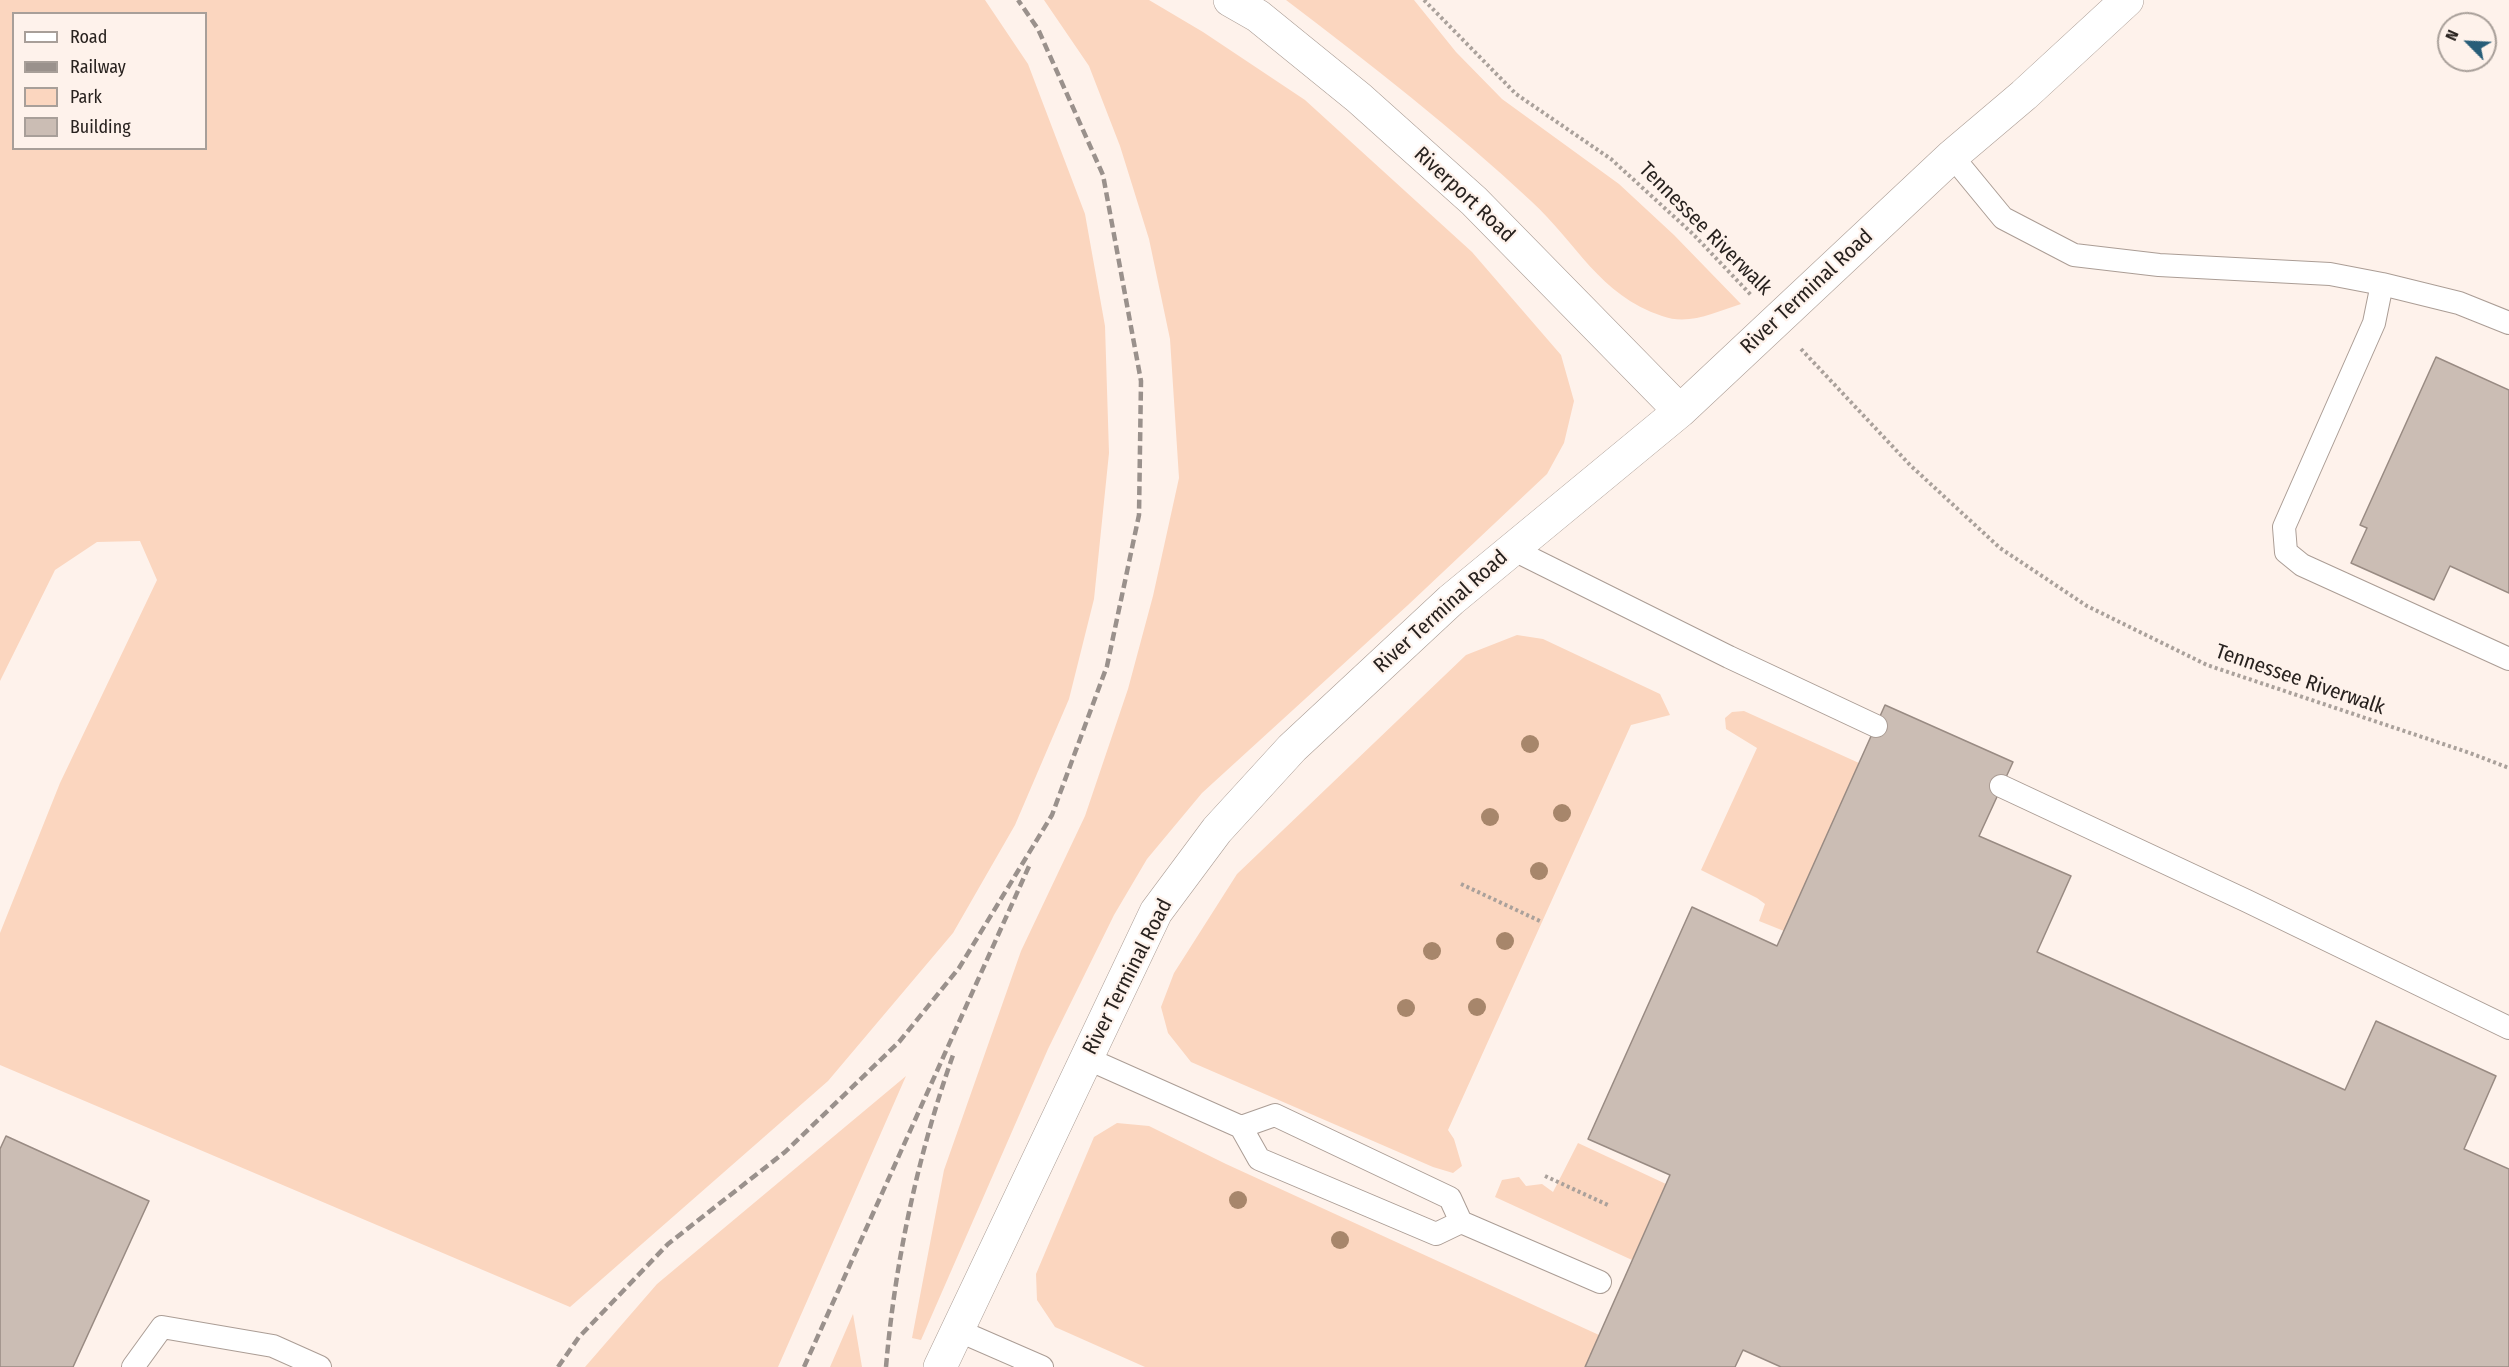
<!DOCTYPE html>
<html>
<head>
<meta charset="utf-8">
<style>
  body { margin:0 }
  #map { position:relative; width:2509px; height:1367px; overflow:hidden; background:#fef2eb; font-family:"Fira Sans Condensed",sans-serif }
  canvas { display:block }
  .legend { position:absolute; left:12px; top:12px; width:195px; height:138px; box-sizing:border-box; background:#fef2eb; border:2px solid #a89f99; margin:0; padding:8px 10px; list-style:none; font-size:18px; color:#28221f }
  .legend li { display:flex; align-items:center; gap:12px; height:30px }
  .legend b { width:30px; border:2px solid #a89f99 }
  .north { position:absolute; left:2437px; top:12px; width:60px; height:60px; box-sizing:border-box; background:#fef2eb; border:2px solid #a89f99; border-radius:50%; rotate:294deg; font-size:16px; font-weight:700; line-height:24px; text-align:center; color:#28221f }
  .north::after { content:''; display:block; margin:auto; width:21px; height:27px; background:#275d78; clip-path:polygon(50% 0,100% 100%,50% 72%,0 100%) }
</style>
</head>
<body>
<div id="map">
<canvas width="2509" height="1367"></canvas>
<ul class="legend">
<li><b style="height:8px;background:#fff"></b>Road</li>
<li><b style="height:8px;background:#9a918c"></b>Railway</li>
<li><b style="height:16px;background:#fbd6bf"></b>Park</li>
<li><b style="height:16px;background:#cbbdb4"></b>Building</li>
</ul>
<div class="north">N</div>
</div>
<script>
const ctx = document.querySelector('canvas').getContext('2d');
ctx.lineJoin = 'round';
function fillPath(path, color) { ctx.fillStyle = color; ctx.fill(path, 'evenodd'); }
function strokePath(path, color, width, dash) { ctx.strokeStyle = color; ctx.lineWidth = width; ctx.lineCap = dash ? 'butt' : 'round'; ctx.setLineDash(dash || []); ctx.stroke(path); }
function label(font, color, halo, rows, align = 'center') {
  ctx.font = font + ' "Fira Sans Condensed",sans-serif'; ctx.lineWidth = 4.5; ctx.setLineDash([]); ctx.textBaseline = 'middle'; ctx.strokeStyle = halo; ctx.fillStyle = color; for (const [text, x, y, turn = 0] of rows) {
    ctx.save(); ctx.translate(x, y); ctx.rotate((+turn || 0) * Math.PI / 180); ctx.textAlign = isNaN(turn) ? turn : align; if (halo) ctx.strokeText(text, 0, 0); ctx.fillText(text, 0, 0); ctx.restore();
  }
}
fillPath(new Path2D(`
  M0,0H985L1028,64L1085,214L1105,326L1109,453L1094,599L1069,699L1015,825L953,933L828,1081L570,1307L0,1065V933L60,783L157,580L140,541L97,542L55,570L0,681ZM14,14H206V148H14Z
  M1044,0H1149L1203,32L1305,100L1472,252L1561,355L1574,401L1564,443L1547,474L1408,605L1202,793L1147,859L1114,915L1048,1049L921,1340L912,1338L944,1170L1021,951L1085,816L1128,689L1153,596L1179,478L1170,339L1149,239L1120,146L1089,66Z
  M1286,0H1414L1456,52L1502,99L1619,184L1674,235L1741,304C1715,312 1689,326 1662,316C1599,295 1577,243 1531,201C1454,129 1370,64 1286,0Z
  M1517,635L1543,639L1660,694L1670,715L1631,725L1448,1130L1454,1139L1462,1166L1453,1173L1433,1167L1191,1062L1168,1033L1161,1007L1174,973L1237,874L1466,655Z
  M1744,711L1859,763L1784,931L1759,921L1765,904L1757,898L1701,870L1757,748L1726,729L1725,718L1732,712Z
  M906,1076L778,1367H585L657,1284Z
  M1117,1123L1149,1126L1226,1164L1599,1335L1585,1367H1145L1055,1327L1037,1300L1036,1274L1094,1137Z
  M1578,1143L1666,1184L1632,1260L1495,1197L1502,1180L1519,1177L1526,1186L1542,1184L1553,1192Z
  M853,1314L862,1367H830Z`), '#fbd6bf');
const building = new Path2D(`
  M2436,357L2509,390V593L2450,566L2434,600L2351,563L2367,528L2360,525Z
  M1885,705L2013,762L1979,836L2071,876L2037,952L2345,1090L2376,1021L2496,1076L2464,1149L2509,1169V1367H1781L1743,1350L1735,1367H1585L1670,1175L1588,1139L1692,907L1777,946Z
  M6,1136L149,1201L73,1367H0V1149Z`);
fillPath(building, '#cbbdb4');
strokePath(building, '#998b83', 1.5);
const lane = new Path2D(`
  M1952,156L2003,218L2074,255L2159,265L2330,274L2382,284L2459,303L2509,323
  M2382,284L2374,323L2284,527L2286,552L2302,565L2509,659
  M1512,549L1729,657L1876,726
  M2001,786L2247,901L2509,1028
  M1086,1058L1241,1127L1259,1159L1436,1234L1461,1222
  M1241,1127L1275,1115L1450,1198L1461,1222L1600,1282
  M957,1330L1042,1367
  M133,1367L162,1327L273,1346L320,1367`);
const street = new Path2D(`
  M1230,0L1258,16L1359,98L1474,201L1680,411
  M940,1367L1156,912L1217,830L1292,748L1451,600L1680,411L1952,156L2024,95L2127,0`);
strokePath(lane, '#ab9d95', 24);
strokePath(street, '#ab9d95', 34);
strokePath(new Path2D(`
  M1424,0L1516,94L1611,159L1693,234L1751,295
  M1801,349L1910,465L2000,548L2087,606L2207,665L2470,753L2509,768
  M1461,884L1542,922
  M1545,1176L1610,1206`), '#aaa19b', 4, [3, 3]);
strokePath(lane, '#fff', 22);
strokePath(street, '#fff', 33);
strokePath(new Path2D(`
  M558,1367L579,1337L668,1244L785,1152L899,1042L959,968L1052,815L1107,666L1139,515L1141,381L1103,175L1038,29L1018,0
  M804,1367L1030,864
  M886,1367C895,1261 918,1155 953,1055`), '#9a918c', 4.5, [9, 4.5]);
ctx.fillStyle = '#a7866b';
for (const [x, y] of [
  [1530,744],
  [1562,813],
  [1490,817],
  [1539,871],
  [1505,941],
  [1432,951],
  [1477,1007],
  [1406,1008],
  [1238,1200],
  [1340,1240]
]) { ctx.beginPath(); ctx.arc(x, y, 9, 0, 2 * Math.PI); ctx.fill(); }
label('21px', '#28221f', '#fef2eb', [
  ["Riverport Road",1464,195,43],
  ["Tennessee Riverwalk",1705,229,45],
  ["River Terminal Road",1807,292,-43],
  ["River Terminal Road",1441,612,-42],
  ["Tennessee Riverwalk",2300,680,19],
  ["River Terminal Road",1128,977,-63]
]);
</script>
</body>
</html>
